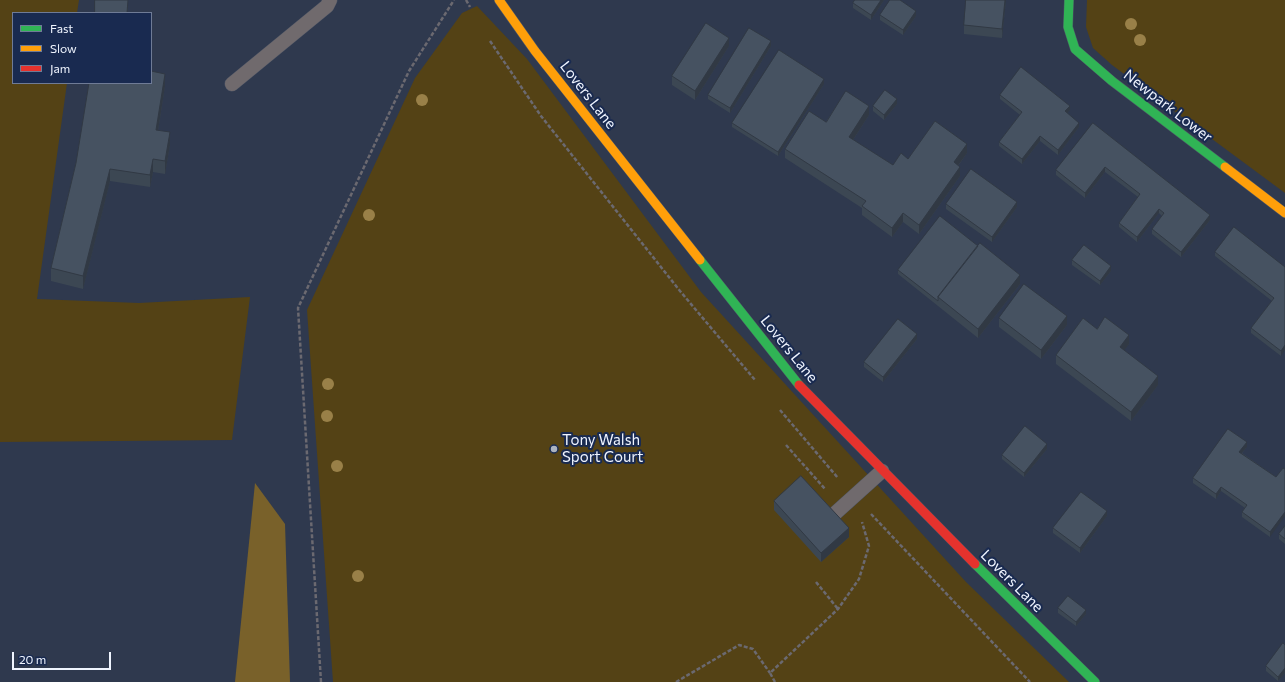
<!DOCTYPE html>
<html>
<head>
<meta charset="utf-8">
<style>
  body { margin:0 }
  #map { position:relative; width:1285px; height:682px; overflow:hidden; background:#2f394e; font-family:Commissioner,sans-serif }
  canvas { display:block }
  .legend { position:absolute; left:12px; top:12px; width:140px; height:72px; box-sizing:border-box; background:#192a50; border:1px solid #6f7b96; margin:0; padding:5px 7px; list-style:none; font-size:12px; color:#eff4fe }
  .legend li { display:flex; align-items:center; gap:8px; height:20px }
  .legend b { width:20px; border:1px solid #6f7b96 }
  .scale { position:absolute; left:12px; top:652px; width:99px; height:18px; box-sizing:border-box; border:2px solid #eff4fe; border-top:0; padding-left:5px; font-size:12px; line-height:14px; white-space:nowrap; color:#eff4fe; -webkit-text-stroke:3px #192a50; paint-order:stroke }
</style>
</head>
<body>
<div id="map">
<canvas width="1285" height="682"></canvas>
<ul class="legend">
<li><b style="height:5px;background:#30b455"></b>Fast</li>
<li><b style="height:5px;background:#ff9f0a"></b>Slow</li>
<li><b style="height:5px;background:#e5322d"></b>Jam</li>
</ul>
<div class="scale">20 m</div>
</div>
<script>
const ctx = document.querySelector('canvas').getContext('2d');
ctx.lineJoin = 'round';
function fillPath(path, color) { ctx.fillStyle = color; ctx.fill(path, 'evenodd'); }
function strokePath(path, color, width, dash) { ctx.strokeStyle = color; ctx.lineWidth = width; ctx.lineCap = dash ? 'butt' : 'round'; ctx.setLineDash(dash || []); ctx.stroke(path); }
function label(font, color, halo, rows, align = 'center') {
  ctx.font = font + ' Commissioner,sans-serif'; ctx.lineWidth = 4; ctx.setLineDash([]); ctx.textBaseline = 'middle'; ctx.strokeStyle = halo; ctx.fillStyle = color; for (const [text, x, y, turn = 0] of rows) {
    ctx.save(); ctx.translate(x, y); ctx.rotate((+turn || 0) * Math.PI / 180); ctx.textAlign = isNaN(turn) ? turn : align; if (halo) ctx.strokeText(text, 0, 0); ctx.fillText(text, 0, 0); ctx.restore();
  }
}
fillPath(new Path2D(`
  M0,0H79L77,13H13V83H67L37,299L139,303L250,297L232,440L0,442Z
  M1087,0H1285V193L1112,65L1093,48L1086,27Z
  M477,6L527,59L701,292L966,582L1069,682H333L307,310L415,78L462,13Z`), '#544215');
fillPath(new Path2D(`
  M255,483L285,524L290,682H235Z`), '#79612a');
const lane = new Path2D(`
  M232,84L327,6L330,0
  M831,517L882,471`);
const fast = new Path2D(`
  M1069,0L1068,27L1075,49L1112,81L1225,167
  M700,260L799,385
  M975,564L1095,682`);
const slow = new Path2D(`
  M499,0L535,51L700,260
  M1225,167L1285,213`);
const jam = new Path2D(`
  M799,385L975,564`);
strokePath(lane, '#4c5464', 15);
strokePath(fast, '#4c5464', 10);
strokePath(slow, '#4c5464', 10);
strokePath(jam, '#4c5464', 10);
strokePath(new Path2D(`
  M466,0L470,7
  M490,41L541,116L680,291L755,380
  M780,410L838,478
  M786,445L825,489
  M871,514L1030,682
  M816,582L838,609
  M321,682L298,308L409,71L454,0
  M676,682L739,645L753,649L770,673
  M775,682L770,673L838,609L859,579L869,546L862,522`), '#6b6970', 2.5, [4, 2]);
strokePath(lane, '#706a6d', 14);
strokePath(fast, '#30b455', 9);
strokePath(slow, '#ff9f0a', 9);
strokePath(jam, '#e5322d', 9);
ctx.fillStyle = '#998048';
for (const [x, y] of [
  [1131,24],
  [1140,40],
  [422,100],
  [369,215],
  [328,384],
  [327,416],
  [337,466],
  [358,576]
]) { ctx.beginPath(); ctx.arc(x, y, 6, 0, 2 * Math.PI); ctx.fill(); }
fillPath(new Path2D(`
  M884,0L871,20L853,8V3Z
  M1006,0L1002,38L964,34V25Z
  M880,15L916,16L903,35L880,20Z
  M729,46L695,100L672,85V76Z
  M771,46L730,113L708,99V95Z
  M824,84L778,156L732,127V123Z
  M165,86L158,131L170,145L165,174L153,172L150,187L110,181L83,289L51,281V268L76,163Z
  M1000,95L1070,110L1067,113L1079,127L1058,155L1040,141L1022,164L999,146V142L1020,115L1000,99Z
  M897,104L884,120L873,111V106Z
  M869,115L853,140L893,165L908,159L967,153L958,166L960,176L919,234L903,222L892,237L862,215V208L785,158V149L826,122Z
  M1093,123L1210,220L1181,257L1152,234V229L1162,216L1159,213L1137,242L1119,227V223L1138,197L1105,172L1085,198L1056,175V170Z
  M946,204L1017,207L992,242L946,209Z
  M1215,252L1285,267L1281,356L1251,333V328L1272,301L1215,256Z
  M1072,260L1111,271L1100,285L1072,265Z
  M898,270L1020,284L978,338L898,274Z
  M999,318L1067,325L1041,359L999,327Z
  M1097,329L1129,344L1124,350L1158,385L1131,421L1056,364V355Z
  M917,339L883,382L864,367V362Z
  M1247,447L1242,453L1276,477L1270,537L1242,517V512L1245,508L1221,491L1216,499L1193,483V478Z
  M1047,449L1024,477L1002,459V455Z
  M774,501L849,537L821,562L774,510Z
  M1107,516L1080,553L1053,533V528Z
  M1285,526V544L1279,539V534Z
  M1058,608L1086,614L1076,626L1058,613Z
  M1285,645V673L1278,681L1266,671V666Z`), '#3c4753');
fillPath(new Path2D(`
  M881,0H884L871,20V15Z
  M1005,0H1006L1002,38V29Z
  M916,11V16L903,35V30Z
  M729,38V46L695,100V91Z
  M771,41V46L730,113V108Z
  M165,74V86L156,143V130Z
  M824,79V84L778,156V152Z
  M897,99V104L884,120V115Z
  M869,106V115L849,146V137Z
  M1070,106V110L1065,116V111Z
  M1079,123V127L1058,155V150Z
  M170,132V145L165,174V161Z
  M1040,136V141L1022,164V159Z
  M967,144V153L954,171V162Z
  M153,159V172L150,187V175Z
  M960,167V176L919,234V225Z
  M1105,167V172L1085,198V193Z
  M110,169V181L83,289V276Z
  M1017,202V207L992,242V237Z
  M1159,209V213L1137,242V237Z
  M903,213V222L892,237V228Z
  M1210,215V220L1181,257V252Z
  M1111,266V271L1100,285V281Z
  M1020,275V284L978,338V329Z
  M1067,316V325L1041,359V350Z
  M917,334V339L883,382V377Z
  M1129,335V344L1120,356V347Z
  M1285,345V350L1281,356V351Z
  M1158,376V385L1131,421V412Z
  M1247,442V447L1239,456V452Z
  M1047,444V449L1024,477V473Z
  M1221,487V491L1216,499V494Z
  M1107,511V516L1080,553V548Z
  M1285,512V516L1270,537V532Z
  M849,528V537L821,562V553Z
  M1086,610V614L1076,626V622Z
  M1285,668V673L1278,681V677Z`), '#313944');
const building = new Path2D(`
  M95,0H128L127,13H95Z
  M855,0H881L871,15L853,3Z
  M890,0H900L916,11L903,30L880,15Z
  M966,0H1005L1002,29L964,25Z
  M706,23L729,38L695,91L672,76Z
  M749,28L771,41L730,108L708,95Z
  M779,50L824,79L778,152L732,123Z
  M1021,67L1070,106L1065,111L1079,123L1058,150L1040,136L1022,159L999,142L1022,112L1000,95Z
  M151,71L165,74L156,130L170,132L165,161L153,159L150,175L110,169L83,276L51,268L76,163L89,83H151Z
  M885,90L897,99L884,115L873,106Z
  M846,91L869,106L849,137L893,165L901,153L908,159L935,121L967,144L954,162L960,167L919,225L903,213L892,228L862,206L866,201L785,149L809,111L826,122Z
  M1093,123L1210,215L1181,252L1152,229L1164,213L1159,209L1137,237L1119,223L1140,194L1105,167L1085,193L1056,170Z
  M971,169L1017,202L992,237L946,204Z
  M940,216L978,246L938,297V301L898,270Z
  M1234,227L1285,267V345L1281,351L1251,328L1274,298L1215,252Z
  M980,243L1020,275L978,329L938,297Z
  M1084,245L1111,266L1100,281L1072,260Z
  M1024,284L1067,316L1041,350L999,318Z
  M1105,317L1129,335L1120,347L1158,376L1131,412L1056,355L1083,318L1097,329Z
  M898,319L917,334L883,377L864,362Z
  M1025,426L1047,444L1024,473L1002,455Z
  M1228,429L1247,442L1239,452L1276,477L1283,468L1285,469V512L1270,532L1242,512L1247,505L1221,487L1216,494L1193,478Z
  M801,476L849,528L821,553L774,501Z
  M1081,492L1107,511L1080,548L1053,528Z
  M1285,526V539L1279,534Z
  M1068,596L1086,610L1076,622L1058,608Z
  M1283,643L1285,645V668L1278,677L1266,666Z`);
fillPath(building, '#465261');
strokePath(building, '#313944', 1);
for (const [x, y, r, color] of [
  [554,449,4,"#acb3c0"]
]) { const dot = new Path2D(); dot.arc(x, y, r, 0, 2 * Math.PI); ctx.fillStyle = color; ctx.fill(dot); strokePath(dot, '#192a50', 1.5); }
label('15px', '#eff4fe', '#192a50', [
  ["Lovers Lane",588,95,52],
  ["Newpark Lower",1168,106,38],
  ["Lovers Lane",789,349,51],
  ["Lovers Lane",1012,581,45]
]);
label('15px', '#eff4fe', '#192a50', [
  ["Tony Walsh",562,440],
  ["Sport Court",562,457]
], 'left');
</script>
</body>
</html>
